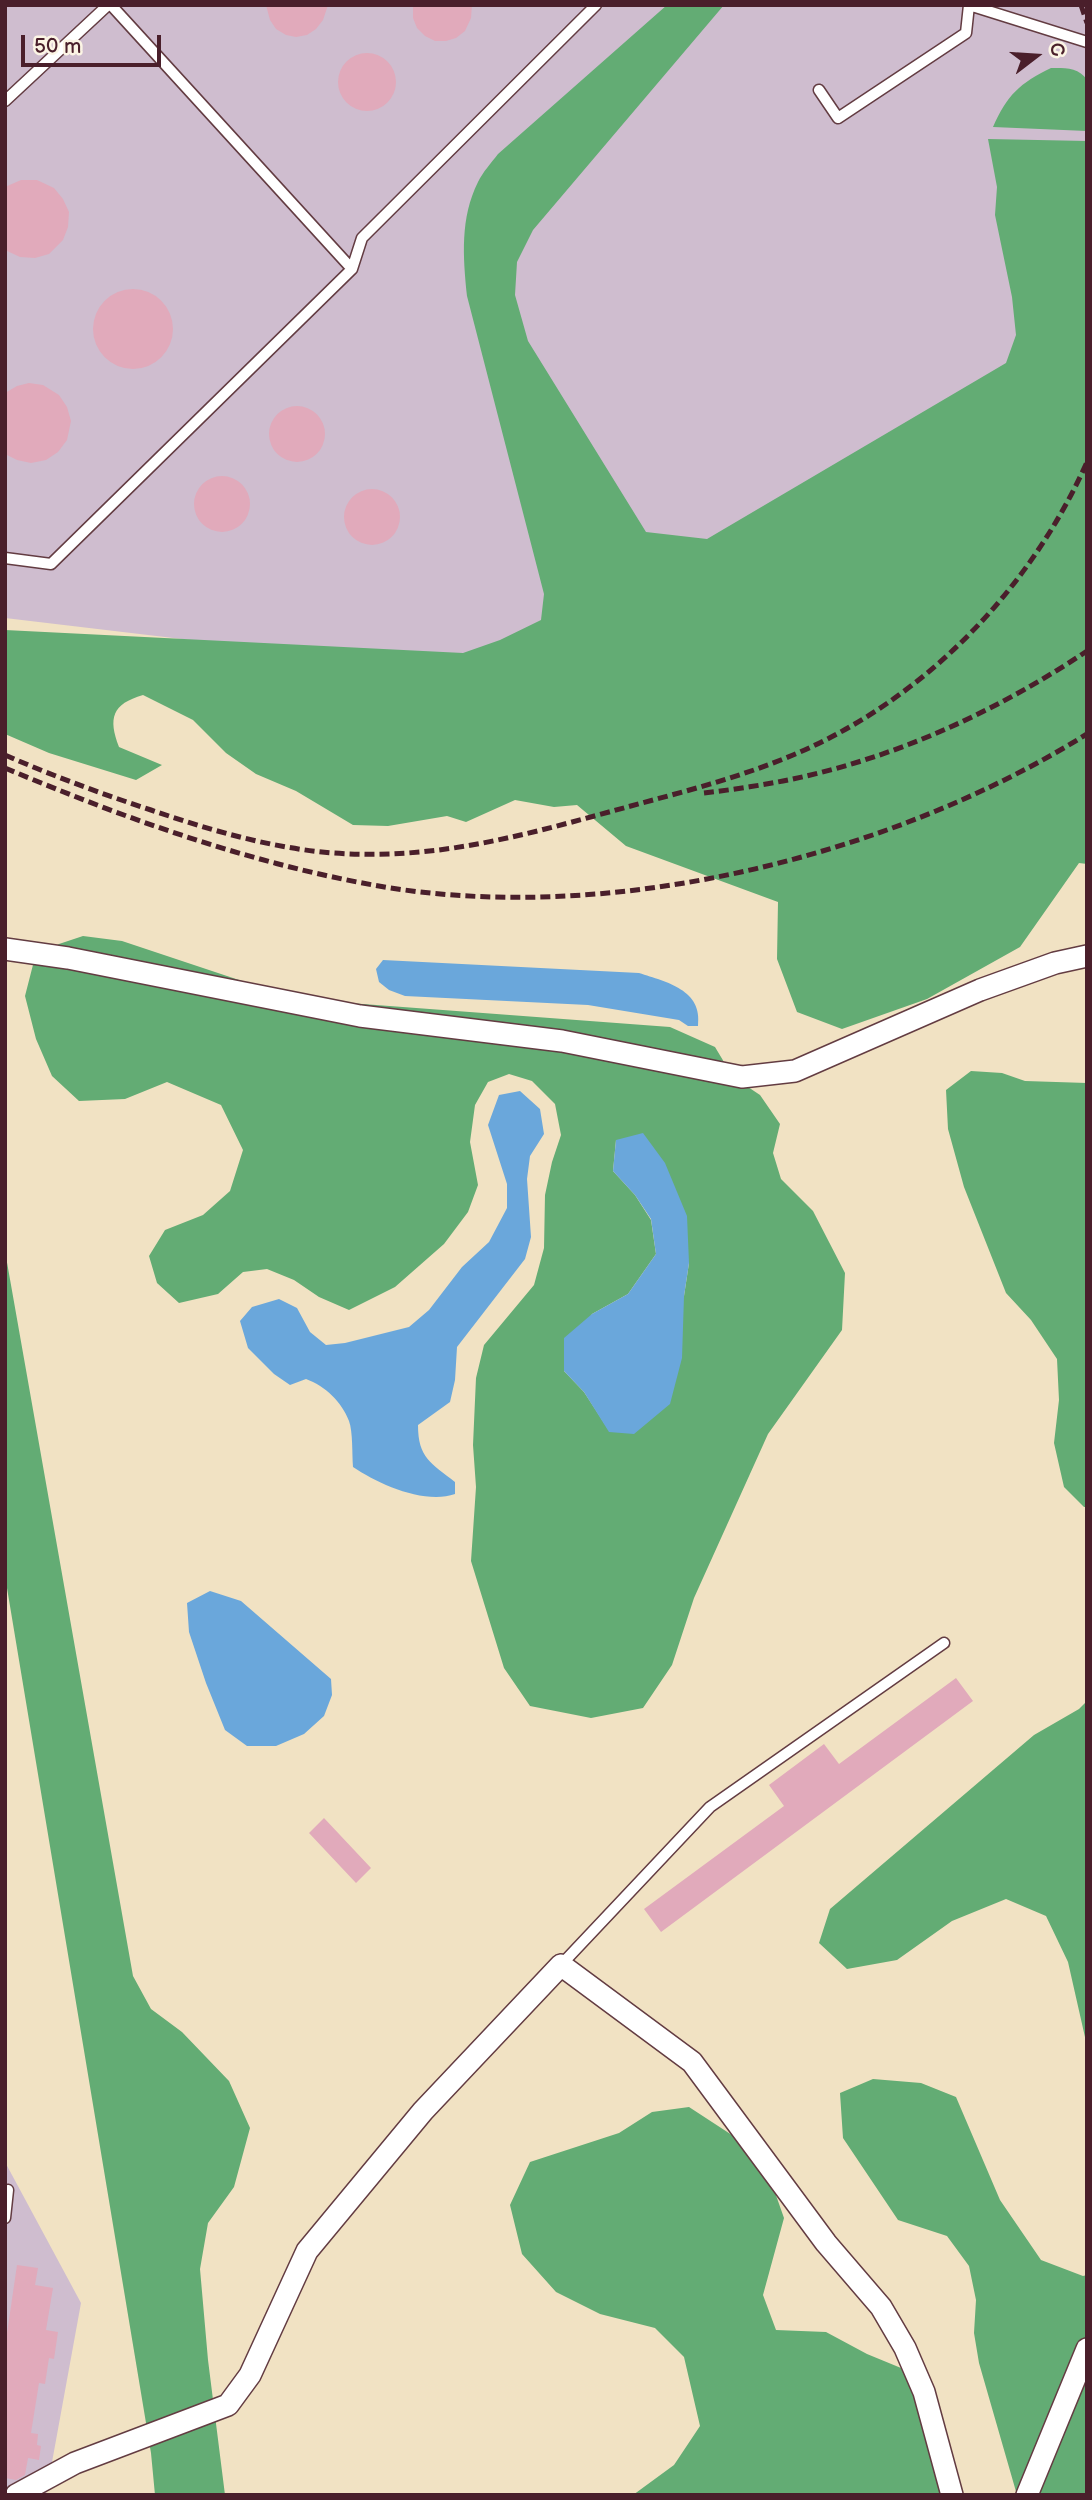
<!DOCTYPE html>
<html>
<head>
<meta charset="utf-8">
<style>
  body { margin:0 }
  #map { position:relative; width:1092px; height:2500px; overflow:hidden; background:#f1e2c3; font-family:"Balsamiq Sans",sans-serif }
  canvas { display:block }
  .frame { position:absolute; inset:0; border:7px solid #4a1f2b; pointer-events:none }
  .north { position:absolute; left:1001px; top:21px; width:70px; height:70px; -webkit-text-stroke:5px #fcf5e5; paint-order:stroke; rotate:73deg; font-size:19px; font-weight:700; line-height:28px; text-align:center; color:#4a1f2b }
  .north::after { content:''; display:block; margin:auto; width:24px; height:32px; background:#4a1f2b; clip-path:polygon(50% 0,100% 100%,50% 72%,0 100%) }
  .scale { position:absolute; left:21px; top:35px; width:140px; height:32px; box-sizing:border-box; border:4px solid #4a1f2b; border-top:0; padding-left:9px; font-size:21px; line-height:24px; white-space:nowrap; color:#4a1f2b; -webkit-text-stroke:5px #fcf5e5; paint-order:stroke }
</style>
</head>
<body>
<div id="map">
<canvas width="1092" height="2500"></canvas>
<div class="frame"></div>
<div class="north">С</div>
<div class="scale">50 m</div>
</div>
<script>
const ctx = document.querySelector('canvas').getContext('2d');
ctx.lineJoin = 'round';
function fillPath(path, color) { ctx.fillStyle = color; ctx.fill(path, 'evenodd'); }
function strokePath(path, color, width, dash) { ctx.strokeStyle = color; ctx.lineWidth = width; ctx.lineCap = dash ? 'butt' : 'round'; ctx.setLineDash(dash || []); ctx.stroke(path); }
fillPath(new Path2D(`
  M5,5H1087V333L476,674L5,618Z
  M5,2162L81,2303L46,2495H5Z`), '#cfbdcf');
fillPath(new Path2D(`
  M667,5H724L533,230L517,262L515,295L528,341L646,532L707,539L1006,363L1016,335L1012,297L995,215L997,187L988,139L1087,141V864L1079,863L1020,947L927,999L842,1029L797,1012L777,959L778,902L626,846L577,805L554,807L515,800L466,822L447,816L388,826L353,825L296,791L256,774L226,753L193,720L143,695C112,704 108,718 119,747L162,765L136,780L49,753L5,734V630L463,653L500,640L541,620L544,594L467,296C463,257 460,218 478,182C483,172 491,163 498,154Z
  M1051,68C1064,68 1079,67 1087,80V131L993,127C1007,95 1020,83 1051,68Z
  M83,936L122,941L296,999L670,1027L715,1047L733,1077L760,1095L780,1124L773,1153L781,1179L813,1211L845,1273L842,1330L768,1434L694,1598L672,1665L643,1708L591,1718L530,1706L504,1668L471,1561L476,1487L473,1445L476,1378L484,1345L534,1285L544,1248L545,1195L552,1162L561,1135L555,1104L532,1081L509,1074L488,1082L475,1105L470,1142L478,1185L468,1212L444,1244L395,1287L349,1310L319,1297L294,1280L267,1269L243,1272L218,1294L179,1303L157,1283L149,1256L165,1230L203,1215L230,1191L243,1150L221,1105L167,1082L125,1099L79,1101L52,1076L36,1039L25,996L35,957L59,944ZM616,1140L689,1263L684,1296L610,1432L584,1392L564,1371L592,1314L628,1294L656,1254L651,1220L635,1195L613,1171Z
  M971,1071L1002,1073L1025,1081L1087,1083V1507H1084L1064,1487L1054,1443L1059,1400L1057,1359L1031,1320L1006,1293L964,1187L948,1129L946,1090Z
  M5,1251L133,1976L151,2009L182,2032L229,2081L250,2128L234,2187L208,2223L200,2269L208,2360L225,2495H155L151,2453L5,1576Z
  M1087,1701V2046L1068,1962L1046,1916L1006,1899L952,1921L897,1960L847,1969L819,1943L830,1909L1034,1735L1079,1709Z
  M873,2079L921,2083L956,2097L1000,2200L1041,2260L1083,2276L1087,2275V2495H1017L979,2363L974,2333L976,2300L969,2266L947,2236L898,2220L843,2138L840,2093Z
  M689,2107L738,2139L772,2184L784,2218L763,2295L776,2330L826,2332L867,2354L901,2368L930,2427L955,2495H633L674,2465L700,2426L684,2357L655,2328L600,2314L556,2292L522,2254L510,2205L530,2162L619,2133L652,2112Z`), '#63ac74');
fillPath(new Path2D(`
  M383,960L639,973C667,982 703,990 698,1026H688L679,1020L588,1005L405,996L389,990L379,982L376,969Z
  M520,1091L540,1109L544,1134L530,1156L527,1179L531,1237L525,1259L457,1347L455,1380L450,1402L418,1425C418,1458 431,1463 455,1482V1494C425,1505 378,1484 353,1467C352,1454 353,1432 349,1421C342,1402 325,1386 306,1379L290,1385L274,1374L248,1348L240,1321L252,1307L279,1299L297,1308L310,1332L326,1345L345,1343L409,1327L429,1310L462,1267L489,1242L507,1208V1184L488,1125L499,1095Z
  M643,1133L665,1163L687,1216L689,1263L684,1296L682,1358L670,1404L634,1434L609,1432L584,1392L564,1371V1338L592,1314L628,1294L656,1254L651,1219L635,1195L613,1171L616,1140Z
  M210,1591L241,1601L331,1679L332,1695L324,1716L304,1734L276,1746H247L225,1730L206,1683L189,1632L187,1603Z`), '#6aa7db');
fillPath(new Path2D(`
  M266,5H328L323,20L316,29L307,35L296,37L286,35L276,29L270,20Z
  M413,5H472L471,18L465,31L456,38L446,41H435L425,36L417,28L413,18Z
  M338 82a29 29 0 1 1 58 0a29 29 0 1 1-58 0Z
  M21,180H37L54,188L63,199L69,212L68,227L63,240L49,254L35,258L20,257L5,250V187Z
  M93 329a40 40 0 1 1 80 0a40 40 0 1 1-80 0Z
  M29,383L43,385L59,395L67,407L71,421L67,440L58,452L46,460L31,463L17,460L5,454V393L17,386Z
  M269 434a28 28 0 1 1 56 0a28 28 0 1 1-56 0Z
  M194 504a28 28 0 1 1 56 0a28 28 0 1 1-56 0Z
  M344 517a28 28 0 1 1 56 0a28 28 0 1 1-56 0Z
  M956,1678L973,1701L661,1932L644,1909L784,1806L769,1785L824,1744L839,1764Z
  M324,1818L371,1868L356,1883L309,1833Z
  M17,2265L38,2268L35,2285L53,2288L46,2330L58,2332L54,2359L49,2358L45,2384L39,2383L31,2433L38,2434L37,2445L41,2446L39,2460L28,2458L25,2475L16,2480L5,2478V2347Z`), '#e1aabb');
const lane = new Path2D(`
  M111,5L352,269
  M969,5L1087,42
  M819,90L838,118L966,33L969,5
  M5,101L108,5
  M5,558L51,564L352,269L362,238L596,5
  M561,1965L710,1807L944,1643
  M5,2218L8,2190`);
const street = new Path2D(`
  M5,949L68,958L360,1016L562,1041L742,1077L795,1071L980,990L1055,963L1087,956
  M16,2495L75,2463L228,2405L250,2375L307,2251L423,2111L561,1965L692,2062L826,2243L881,2307L905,2348L924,2392L952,2495
  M1027,2495L1087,2349`);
strokePath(lane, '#633c42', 13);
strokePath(street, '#633c42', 24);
strokePath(lane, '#fff', 10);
strokePath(street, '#fff', 21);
strokePath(new Path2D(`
  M1081,5L1087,23
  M5,755C53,776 102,794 151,810C210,830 270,848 333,853C432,860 514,838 609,812C670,795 734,780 793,755C924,700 1030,590 1087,462
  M5,768C124,818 246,862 373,885C605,927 888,858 1087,734
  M704,793C730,790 757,786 783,781C891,760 996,712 1087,651`), '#4a1f2b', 5, [10, 5]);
</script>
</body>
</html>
